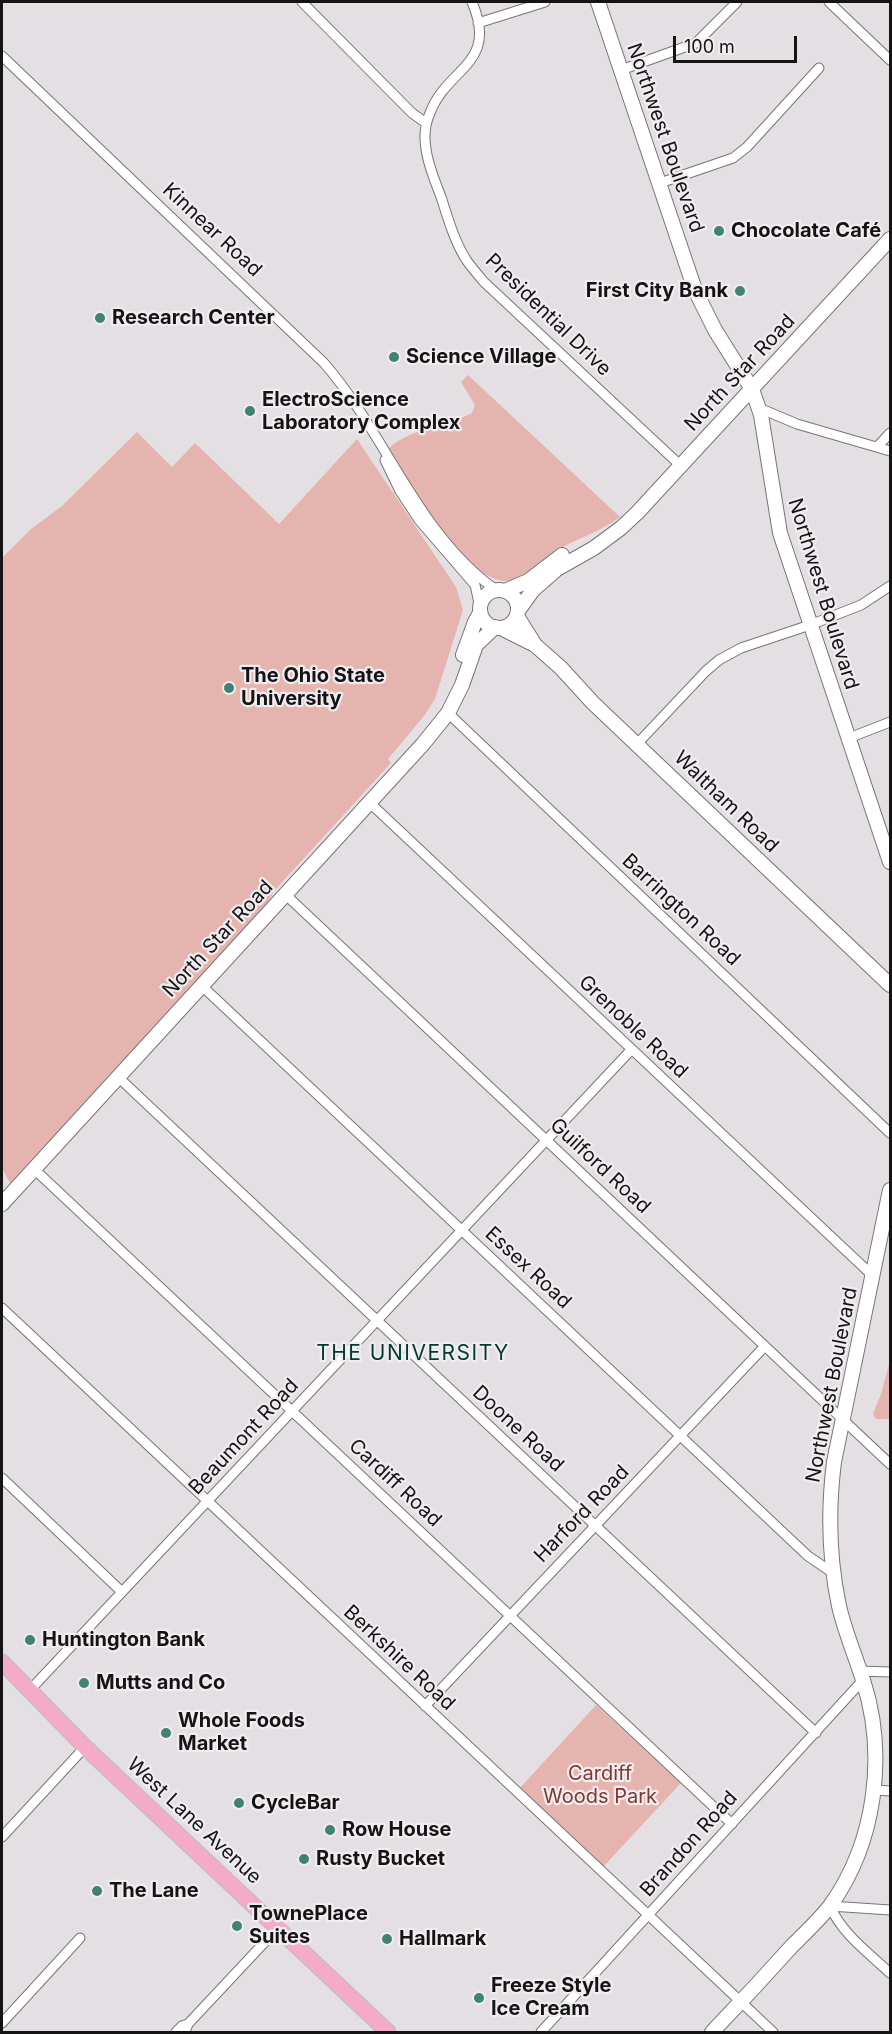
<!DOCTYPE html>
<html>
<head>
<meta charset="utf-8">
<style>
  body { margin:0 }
  #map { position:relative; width:892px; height:2034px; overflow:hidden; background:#e3dfe3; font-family:Inter,sans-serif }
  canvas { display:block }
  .frame { position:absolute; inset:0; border:3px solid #151415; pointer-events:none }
  .scale { position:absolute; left:673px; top:36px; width:124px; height:27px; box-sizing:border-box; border:3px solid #151415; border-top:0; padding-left:8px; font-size:18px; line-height:21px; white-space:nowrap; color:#151415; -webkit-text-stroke:4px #f0ecf0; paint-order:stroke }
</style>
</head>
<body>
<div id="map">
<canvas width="892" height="2034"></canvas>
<div class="frame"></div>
<div class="scale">100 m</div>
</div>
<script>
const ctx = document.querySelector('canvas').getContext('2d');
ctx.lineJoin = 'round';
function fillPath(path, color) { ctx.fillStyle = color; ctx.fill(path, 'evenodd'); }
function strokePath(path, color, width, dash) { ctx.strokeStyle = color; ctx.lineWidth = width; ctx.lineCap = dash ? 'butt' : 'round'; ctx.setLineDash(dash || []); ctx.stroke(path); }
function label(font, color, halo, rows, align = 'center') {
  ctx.font = font + ' Inter,sans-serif'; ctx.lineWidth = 4.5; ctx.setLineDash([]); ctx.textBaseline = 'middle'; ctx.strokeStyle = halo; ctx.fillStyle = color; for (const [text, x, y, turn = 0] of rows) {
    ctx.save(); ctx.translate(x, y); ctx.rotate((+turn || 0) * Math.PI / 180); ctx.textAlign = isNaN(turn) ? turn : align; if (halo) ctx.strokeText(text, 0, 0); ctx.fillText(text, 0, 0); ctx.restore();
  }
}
fillPath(new Path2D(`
  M468,375L620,517C601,531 579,538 559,549C543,559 528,580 509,581C464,583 411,486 390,452L389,448C413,427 445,427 472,413L475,405L461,382Z
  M137,432L172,467L195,443L279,524L357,439L456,587L463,610L435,699L424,716L388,759L391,763L274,891L264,909L11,1185L2,1168V558L31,529L62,506Z
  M890,1361V1419H876L873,1414L881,1394Z
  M596,1705L681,1783L603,1867L519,1789Z`), '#e6b4ae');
const street = new Path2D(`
  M302,2L412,113L426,123
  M472,2C499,65 447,67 430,113C425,124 424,137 426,149C428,165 435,181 441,197C448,218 454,241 467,261C472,268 478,275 484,282L681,466
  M829,2L890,60
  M478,23L545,2
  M2,56L324,363C386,434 417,534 496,590
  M621,70L696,43L737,2
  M660,183L733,158L747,147L819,68
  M759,408L797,424L890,451
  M877,447L890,433
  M385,460L400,491L419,520L475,585L480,607
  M448,713L890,1133
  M849,738L890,722
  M637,744L706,671L719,660L741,648L810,625L861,605L890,586
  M370,803L873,1276
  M286,895L890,1464
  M202,986L808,1556L833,1573
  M118,1077L816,1733
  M34,1169L732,1824
  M2,1308L773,2032
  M2,1478L122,1592
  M859,1671L890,1672
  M30,1690L631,1050
  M425,1706L765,1346
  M875,1790L890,1791
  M2,1837L85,1747
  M890,1910L830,1906C842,1934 869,1953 890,1973
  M2,2023L80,1938
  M176,2032L182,2026L188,2024
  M185,2032L188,2024L277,1929
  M541,2032L863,1680`);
const secondary = new Path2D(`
  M598,2L695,290L715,330L752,389L761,415L780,533L890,862
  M480 609a19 19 0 1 1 38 0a19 19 0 1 1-38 0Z
  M505,591L528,581L562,555
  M518,611L533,590L557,569L594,548L621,528L637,513L890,239
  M517,616L535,645L561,668L593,703L890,985
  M501,628L535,645
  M463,655L475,622L480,613
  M2,1204L423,744L448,713L462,685L476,645L495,627
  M712,2032C739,2004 766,1975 792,1946C805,1933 819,1920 830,1906C876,1842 887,1754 863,1680C855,1655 845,1632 839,1606C829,1559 828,1510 834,1462L890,1190`);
const primary = new Path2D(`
  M2,1662L85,1747L388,2032`);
strokePath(street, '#787478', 11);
strokePath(secondary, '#787478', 16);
strokePath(primary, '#bdbdbd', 17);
strokePath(street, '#fff', 9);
strokePath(secondary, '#fff', 14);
strokePath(primary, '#f4abc8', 15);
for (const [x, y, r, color] of [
  [719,231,6,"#408273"],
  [740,291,6,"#408273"],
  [100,318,6,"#408273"],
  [394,357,6,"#408273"],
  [250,411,6,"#408273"],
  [229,688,6,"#408273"],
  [30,1640,6,"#408273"],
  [84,1683,6,"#408273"],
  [166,1733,6,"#408273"],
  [239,1803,6,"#408273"],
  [330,1830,6,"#408273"],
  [304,1859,6,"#408273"],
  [97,1891,6,"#408273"],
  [237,1926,6,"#408273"],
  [387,1939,6,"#408273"],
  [479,1998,6,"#408273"]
]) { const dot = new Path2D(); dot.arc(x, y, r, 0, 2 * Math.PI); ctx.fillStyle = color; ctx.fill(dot); strokePath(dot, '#f0ecf0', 2); }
label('20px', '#151415', '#f0ecf0', [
  ["Northwest Boulevard",665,138,71],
  ["Kinnear Road",212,230,43],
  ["Presidential Drive",548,315,44],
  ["North Star Road",740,373,-47],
  ["Northwest Boulevard",823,594,73],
  ["Waltham Road",726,802,44],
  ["Barrington Road",681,910,43],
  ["North Star Road",218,939,-47],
  ["Grenoble Road",633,1027,43],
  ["Guilford Road",600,1166,43],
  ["Essex Road",528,1268,43],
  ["Northwest Boulevard",832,1385,-79],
  ["Doone Road",518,1429,43],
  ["Beaumont Road",244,1437,-47],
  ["Cardiff Road",395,1483,43],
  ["Harford Road",582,1514,-46],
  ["Berkshire Road",399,1658,43],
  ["West Lane Avenue",194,1821,43],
  ["Brandon Road",689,1844,-48]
]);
label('bold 20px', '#151415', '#f0ecf0', [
  ["Chocolate Café",731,231],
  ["First City Bank",728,291,"right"],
  ["Research Center",112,318],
  ["Science Village",406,357],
  ["ElectroScience",262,400],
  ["Laboratory Complex",262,423],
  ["The Ohio State",241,676],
  ["University",241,699],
  ["Huntington Bank",42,1640],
  ["Mutts and Co",96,1683],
  ["Whole Foods",178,1721],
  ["Market",178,1744],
  ["CycleBar",251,1803],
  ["Row House",342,1830],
  ["Rusty Bucket",316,1859],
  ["The Lane",109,1891],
  ["TownePlace",249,1914],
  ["Suites",249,1937],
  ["Hallmark",399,1939],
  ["Freeze Style",491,1986],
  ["Ice Cream",491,2009]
], 'left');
label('20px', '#813833', '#f0ecf0', [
  ["Cardiff",600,1774],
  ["Woods Park",600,1797]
]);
ctx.letterSpacing = '1.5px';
label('21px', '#003b31', '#f0ecf0', [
  ["THE UNIVERSITY",413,1354]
]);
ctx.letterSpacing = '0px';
</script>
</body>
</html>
